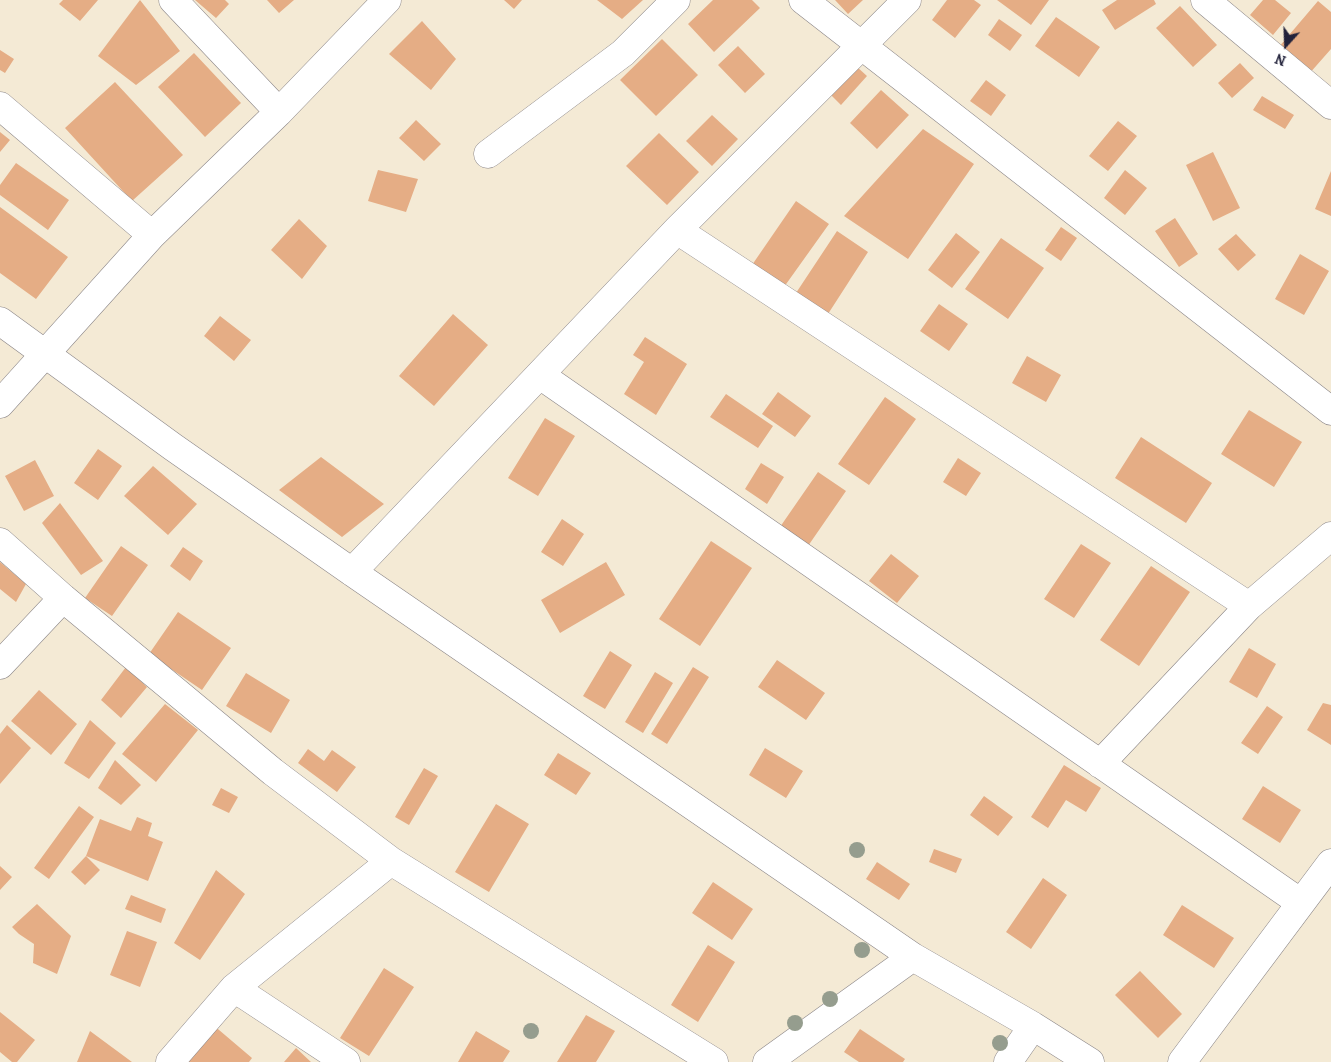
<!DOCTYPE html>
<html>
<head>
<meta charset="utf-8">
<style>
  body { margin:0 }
  #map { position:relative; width:1331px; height:1062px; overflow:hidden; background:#f4ead5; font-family:Alegreya,serif }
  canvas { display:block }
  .north { position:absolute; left:1261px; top:20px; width:50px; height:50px; -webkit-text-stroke:4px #fff; paint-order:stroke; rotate:200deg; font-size:14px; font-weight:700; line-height:20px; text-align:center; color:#22223b }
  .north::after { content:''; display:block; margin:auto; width:18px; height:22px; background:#22223b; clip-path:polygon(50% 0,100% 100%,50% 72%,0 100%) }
</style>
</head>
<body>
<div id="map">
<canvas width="1331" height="1062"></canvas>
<div class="north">N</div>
</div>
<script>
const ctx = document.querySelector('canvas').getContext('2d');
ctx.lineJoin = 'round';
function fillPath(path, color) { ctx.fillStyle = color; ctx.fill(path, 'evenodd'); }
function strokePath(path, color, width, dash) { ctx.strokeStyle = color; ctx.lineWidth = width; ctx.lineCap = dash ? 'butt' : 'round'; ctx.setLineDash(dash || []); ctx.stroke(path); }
fillPath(new Path2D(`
  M63,0H98L80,21L59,4Z
  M140,0L180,51L136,85L98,56Z
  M195,0H225L229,4L216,18Z
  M267,0H294L279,13Z
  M504,0H522L514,9Z
  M597,0H643L622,19Z
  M713,0H752L760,8L714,52L688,24Z
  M835,0H863L848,14Z
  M947,0H974L981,5L955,38L932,20Z
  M997,0H1049L1031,25Z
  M1117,0H1154L1156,4L1115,30L1102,10Z
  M1263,0H1275L1291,13L1273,35L1250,15Z
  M1318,1L1331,12V49L1309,74L1278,48Z
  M1180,6L1217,45L1193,67L1156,28Z
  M1056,17L1100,47L1079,77L1035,46Z
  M999,19L1022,35L1010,51L988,35Z
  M422,21L456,59L431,90L389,54Z
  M662,39L698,75L656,116L620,80Z
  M738,46L765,74L745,93L718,65Z
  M0,50L14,59L5,73L0,70Z
  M194,53L241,103L205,137L158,87Z
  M1240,63L1254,78L1232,98L1218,83Z
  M856,66L867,76L841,105L831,95Z
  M986,80L1006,95L991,116L970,101Z
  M115,82L183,155L132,201L65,128Z
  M881,90L909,115L877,149L850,123Z
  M1262,96L1294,115L1285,129L1253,110Z
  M712,115L738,139L712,166L686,141Z
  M416,120L441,144L424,161L399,138Z
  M1118,121L1137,136L1108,171L1089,156Z
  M923,129L974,164L908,259L844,216Z
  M0,132L10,140L0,152Z
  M659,133L699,172L667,205L626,166Z
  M1213,152L1240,208L1213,221L1186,165Z
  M16,163L69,200L48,230L0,195V185Z
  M378,170L418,179L406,212L368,201Z
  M1125,170L1147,188L1125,215L1104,198Z
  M1331,171V216L1315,209Z
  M796,201L829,224L784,287L752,265Z
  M0,207L68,257L36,299L0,273Z
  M1175,218L1198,254L1179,267L1155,231Z
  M299,219L327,246L302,279L271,250Z
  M1061,227L1077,238L1061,261L1045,250Z
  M837,231L868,252L828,314L796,293Z
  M956,233L980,252L952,288L928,270Z
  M1236,234L1256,255L1238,271L1218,249Z
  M1001,238L1044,268L1008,319L965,289Z
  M1300,254L1329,271L1304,315L1275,299Z
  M939,304L968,324L949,351L920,331Z
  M453,314L488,345L434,406L399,376Z
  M220,316L251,340L234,361L204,336Z
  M645,337L687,364L656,415L624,394L644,362L633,355Z
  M1027,356L1061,375L1046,402L1012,383Z
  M778,392L811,416L795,437L762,414Z
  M726,394L773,426L758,448L710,417Z
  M885,397L916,419L869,485L838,464Z
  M1249,410L1302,442L1274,487L1221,454Z
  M545,418L575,436L538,496L508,478Z
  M1141,437L1212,483L1186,523L1115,478Z
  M98,449L122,466L98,500L74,483Z
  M321,457L384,504L342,537L279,490Z
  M958,458L981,473L966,496L943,482Z
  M35,460L54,496L24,511L5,476Z
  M761,463L784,477L767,504L745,489Z
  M153,466L197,504L168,535L124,496Z
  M818,472L846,491L808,546L780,527Z
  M60,503L103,561L81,575L42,523Z
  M562,519L584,534L563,566L541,552Z
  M711,541L752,568L700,646L659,619Z
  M1081,544L1111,563L1074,618L1044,599Z
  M121,546L148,565L112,616L85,598Z
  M183,547L203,561L190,581L170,566Z
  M891,554L919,576L897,603L869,581Z
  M0,562L26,584L16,602L0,589Z
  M606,562L625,595L560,633L541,600Z
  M1151,566L1190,592L1139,666L1100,640Z
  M178,612L231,648L202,690L149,654Z
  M1249,648L1276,664L1257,698L1229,682Z
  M610,651L632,665L605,709L583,696Z
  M777,660L825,693L806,720L758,687Z
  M126,667L147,687L121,718L101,700Z
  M693,667L709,677L667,744L651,734Z
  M655,672L673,683L643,733L625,722Z
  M246,673L290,700L271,733L226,706Z
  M39,690L77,724L51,755L11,721Z
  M1323,703L1331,705V745L1307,730Z
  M165,704L198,730L156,782L122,754Z
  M1267,706L1283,717L1258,754L1241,743Z
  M90,720L116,743L89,779L64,763Z
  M7,725L31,748L0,784V734Z
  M765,748L803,771L786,798L749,775Z
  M308,749L324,761L332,750L356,767L337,792L298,763Z
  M558,753L591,773L576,795L544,775Z
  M115,760L141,785L121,805L98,788Z
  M1064,765L1101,788L1086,812L1066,800L1048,828L1031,817Z
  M424,768L438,776L409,825L395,817Z
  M1263,786L1301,810L1280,843L1242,819Z
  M221,788L238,797L229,813L212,805Z
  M984,796L1013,817L998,836L970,815Z
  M496,804L529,824L489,892L455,872Z
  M79,806L94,817L49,879L34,868Z
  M137,817L152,823L148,836L163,842L148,881L86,856L100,819L131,831Z
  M934,849L962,859L956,873L929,862Z
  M86,856L100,870L85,885L71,872Z
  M877,862L910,884L899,900L866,879Z
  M0,866L12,877L0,890Z
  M216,870L245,894L200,960L174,943Z
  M1043,878L1067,895L1031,949L1006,932Z
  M713,882L753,909L732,940L692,913Z
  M131,895L166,909L161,923L125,909Z
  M37,904L71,936L57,974L33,963L34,944L19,934L12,927Z
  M1182,905L1234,938L1214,968L1163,935Z
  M127,931L157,942L140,987L110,975Z
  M708,945L735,962L698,1022L671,1005Z
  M384,968L414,987L369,1056L340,1038Z
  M1140,971L1182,1014L1158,1038L1115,995Z
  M0,1012L35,1040L17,1062H12L0,1052Z
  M586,1015L615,1031L596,1062H557Z
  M212,1024L252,1058L249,1062H189L184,1057Z
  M860,1029L905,1059L903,1062H859L844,1052Z
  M90,1031L132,1062H77Z
  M476,1031L510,1051L503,1062H458Z
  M296,1048L311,1062H284Z`), '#e5ad85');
const street = new Path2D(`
  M173,0L279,112
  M803,0L1331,411
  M1205,0L1331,105
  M0,106L152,235
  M488,154L623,53L676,0
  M677,230L1249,606
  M0,321L173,447L352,572L913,957L1033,1026L1090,1062
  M540,375L1301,903
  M0,404L152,235L279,112L387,0
  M0,542L63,598L273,772L391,861L714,1062
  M352,572L677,230L907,0
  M0,665L63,598
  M1100,764L1249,606L1331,536
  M234,988L346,1062
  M170,1062L234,988L391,861
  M767,1062L913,957
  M1008,1062L1033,1026
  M1182,1062L1331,863`);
strokePath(street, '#8b8688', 29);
strokePath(street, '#fff', 28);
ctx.fillStyle = '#959d8e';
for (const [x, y] of [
  [857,850],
  [862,950],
  [830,999],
  [795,1023],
  [531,1031],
  [1000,1043]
]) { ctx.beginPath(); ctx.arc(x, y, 8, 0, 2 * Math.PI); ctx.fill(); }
</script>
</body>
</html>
